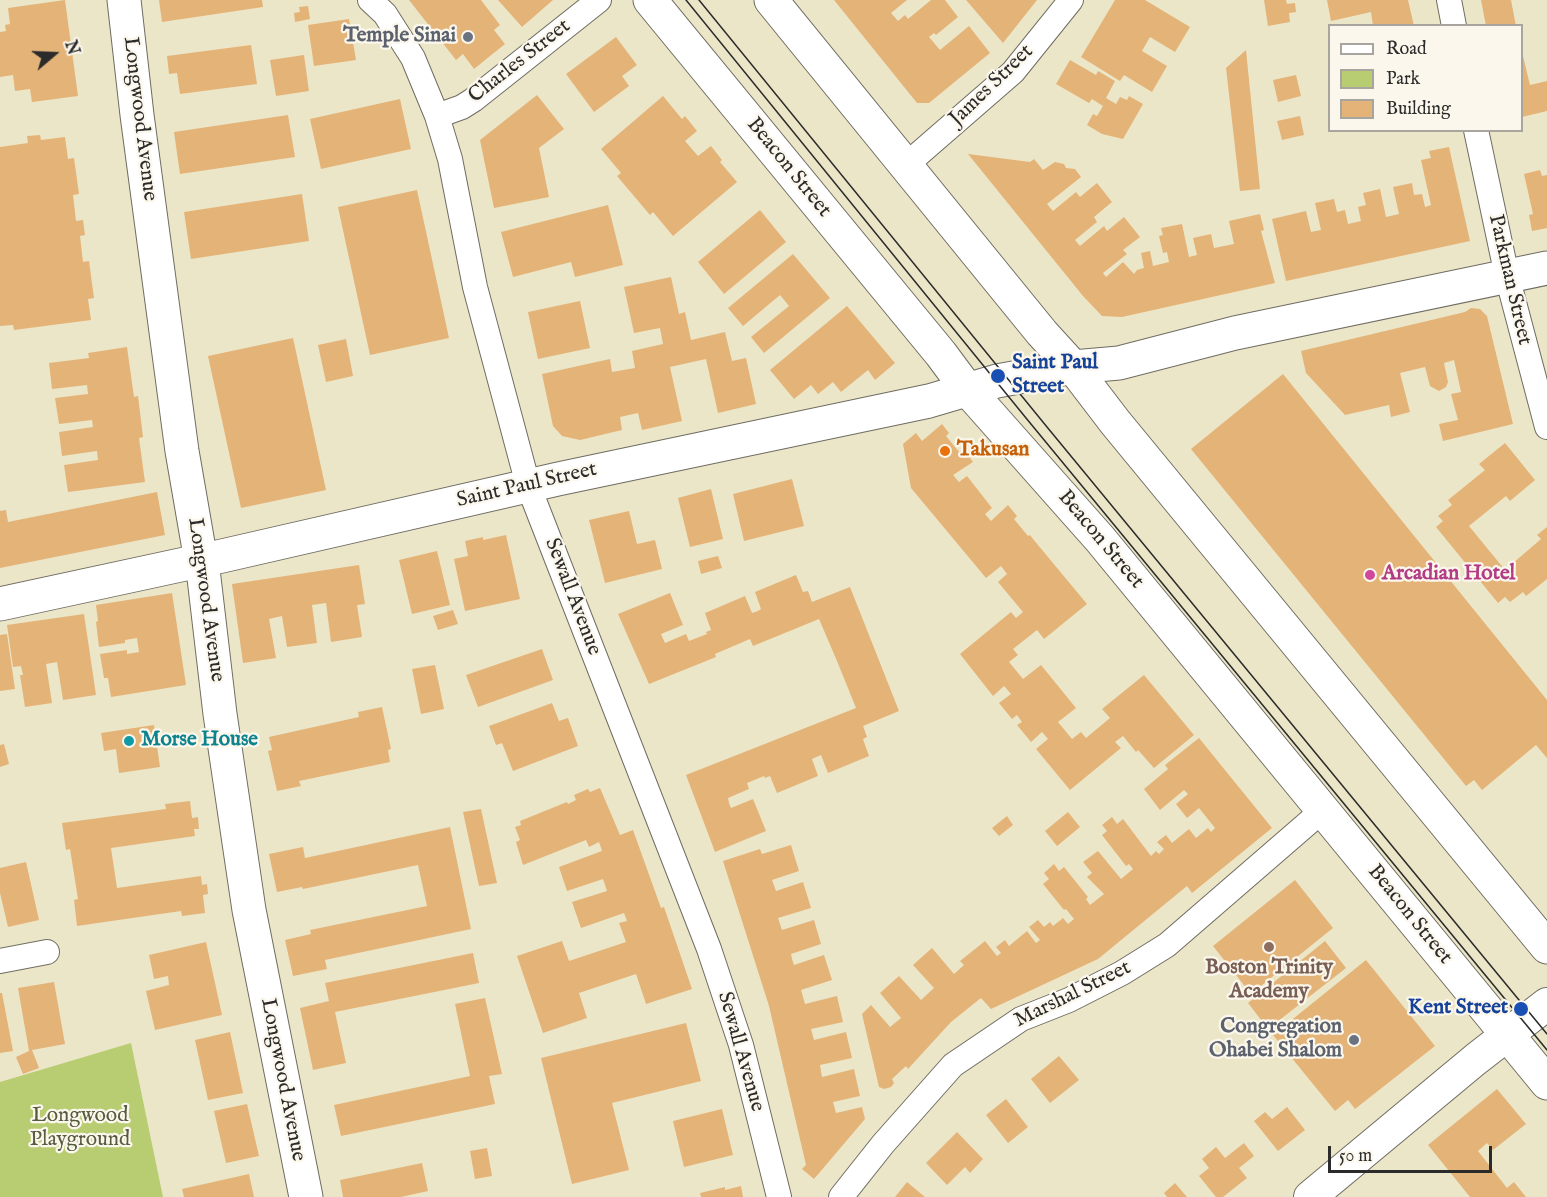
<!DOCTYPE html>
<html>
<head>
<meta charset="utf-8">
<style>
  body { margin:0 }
  #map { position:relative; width:1547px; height:1197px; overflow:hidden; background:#ece6c8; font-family:"IM FELL English",serif }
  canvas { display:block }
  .legend { position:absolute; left:1328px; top:24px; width:195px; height:108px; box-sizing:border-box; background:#fbf7ec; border:2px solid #a8a59f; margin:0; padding:8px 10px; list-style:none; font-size:18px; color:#2b2b2b }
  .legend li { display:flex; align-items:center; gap:12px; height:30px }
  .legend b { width:30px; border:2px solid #a8a59f }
  .north { position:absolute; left:24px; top:24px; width:60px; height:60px; -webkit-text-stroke:4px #fbf7ec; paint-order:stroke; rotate:71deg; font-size:16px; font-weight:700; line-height:24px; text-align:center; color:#2b2b2b }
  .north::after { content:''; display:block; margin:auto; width:21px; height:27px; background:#2b2b2b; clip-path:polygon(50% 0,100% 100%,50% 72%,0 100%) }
  .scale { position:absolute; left:1328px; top:1146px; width:164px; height:27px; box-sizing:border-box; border:3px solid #2b2b2b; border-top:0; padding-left:8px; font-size:18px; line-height:21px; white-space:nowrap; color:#2b2b2b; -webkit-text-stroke:4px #fbf7ec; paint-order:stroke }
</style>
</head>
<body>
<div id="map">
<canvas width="1547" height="1197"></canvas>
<ul class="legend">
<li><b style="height:8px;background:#fff"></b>Road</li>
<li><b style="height:16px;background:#b8cd71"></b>Park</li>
<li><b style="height:16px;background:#e4b378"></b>Building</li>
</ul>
<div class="north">N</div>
<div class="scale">50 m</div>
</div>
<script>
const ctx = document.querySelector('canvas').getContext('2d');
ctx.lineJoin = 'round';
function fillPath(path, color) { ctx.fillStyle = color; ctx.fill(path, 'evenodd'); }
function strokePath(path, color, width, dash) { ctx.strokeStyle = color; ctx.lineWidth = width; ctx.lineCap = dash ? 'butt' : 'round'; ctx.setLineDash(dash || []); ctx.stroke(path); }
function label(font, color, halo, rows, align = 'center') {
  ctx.font = font + ' "IM FELL English",serif'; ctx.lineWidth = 4.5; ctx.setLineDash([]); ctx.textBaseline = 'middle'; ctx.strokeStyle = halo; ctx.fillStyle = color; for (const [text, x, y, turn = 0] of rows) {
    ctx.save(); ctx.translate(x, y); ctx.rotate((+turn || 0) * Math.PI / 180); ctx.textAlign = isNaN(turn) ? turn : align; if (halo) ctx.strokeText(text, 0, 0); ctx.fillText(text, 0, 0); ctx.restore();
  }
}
fillPath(new Path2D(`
  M131,1043L163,1197H0V1082Z`), '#b8cd71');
fillPath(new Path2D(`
  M65,0L78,96L32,102L30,89L15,91L13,75L0,77V32L6,31L5,25L10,24L8,8Z
  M159,0H262L263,7L162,22Z
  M409,0H481L500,25L494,30L505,44L474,69L463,54L456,60Z
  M498,0H553L522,27Z
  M834,0H907L891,13L898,21L905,15L908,19L931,0H945L958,17L936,35L934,33L929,37L940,50L969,26L990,53L929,103H917Z
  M966,0H1037L1003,43Z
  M1115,0H1145L1190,27L1175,52L1150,37L1142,51L1167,66L1152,92L1124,75L1120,81L1081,57Z
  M1264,0H1286L1287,4L1295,3L1296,12L1289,13L1290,22L1268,26Z
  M1327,0H1408L1414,26H1373L1371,12L1331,21Z
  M1481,0H1511L1516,26H1486Z
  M308,6L310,19L295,22L294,13L300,12L299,7Z
  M349,19L356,60L314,66L308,25Z
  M616,37L637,65L622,76L629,86L594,112L566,74Z
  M251,45L257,84L180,94L177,73L169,74L167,56Z
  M1246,50L1260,189L1240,191L1226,68Z
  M1522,52L1530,85L1547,81V111L1522,117Z
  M304,55L309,91L276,96L270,60Z
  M1070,60L1096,75L1098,71L1115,81L1106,98L1116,104L1120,97L1127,100L1129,96L1143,104L1123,139L1102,134L1087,125L1093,114L1097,116L1103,106L1092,99L1089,103L1056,84Z
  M1296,75L1301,96L1278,102L1273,80Z
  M537,95L564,129L539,148L549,197L494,208L480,140Z
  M663,96L682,119L685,116L697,131L685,141L698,156L711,146L722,160L720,162L737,182L673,236L653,212L650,215L617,176L621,173L601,149Z
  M400,99L411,149L321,169L310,119Z
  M288,115L295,157L180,174L174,132Z
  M1300,116L1304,135L1282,140L1277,121Z
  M40,135L41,140L65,137L68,159L74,158L79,194L73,195L76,221L83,220L85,235L80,236L83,262L89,261L94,298L88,299L91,320L14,330L13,325L0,326V147L28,143L27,136Z
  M1449,147L1470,241L1286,281L1272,219L1306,211L1311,232L1321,230L1315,203L1334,199L1337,212L1345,210L1348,224L1361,221L1358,207L1366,205L1363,193L1380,189L1386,217L1399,214L1393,187L1412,183L1414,195L1422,194L1425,207L1431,205L1421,160L1431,158L1429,151Z
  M968,154L1030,162L1034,159L1043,170L1055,162L1064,164L1066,168L1075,169L1081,177L1047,204L1053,211L1076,192L1080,197L1097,183L1112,202L1094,217L1097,222L1075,240L1080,246L1104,226L1107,231L1124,217L1140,237L1123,250L1127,254L1103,273L1106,277L1123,262L1134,274L1137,270L1144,268L1141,253L1150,251L1153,266L1169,262L1167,252L1163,253L1159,236L1163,235L1161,228L1182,224L1189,257L1197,255L1193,238L1211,234L1214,248L1234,244L1229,221L1260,214L1264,230L1261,231L1275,283L1122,317L1102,316L1083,296Z
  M1540,170L1542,176L1547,175V228L1532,231L1529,215L1533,214L1524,174Z
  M417,190L449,338L370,355L338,207Z
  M302,194L309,241L191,259L184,212Z
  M608,205L623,265L575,277L571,262L513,277L501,232Z
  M760,210L786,242L724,294L698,262Z
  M793,254L830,298L764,353L751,337L789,306L780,295L743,326L728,308Z
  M671,277L679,314L685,312L691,340L725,332L732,361L746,358L756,404L718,413L706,359L670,367L682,421L642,430L638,413L620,417L622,430L580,440L562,436L553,426L542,374L610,359L612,372L635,368L632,351L663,344L660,328L634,333L624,287Z
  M580,301L590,348L538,359L528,312Z
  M847,306L895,363L875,380L868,370L841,392L833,382L818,394L811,385L794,399L770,370Z
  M1471,308L1480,309L1487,316L1513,424L1443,441L1439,424L1458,420L1451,394L1461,392L1454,360L1444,363L1448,382L1446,387L1439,391L1430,386L1425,367L1400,373L1410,412L1391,417L1389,405L1345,415L1306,373L1301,351L1465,312Z
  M293,338L326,490L241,508L208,356Z
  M346,339L353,376L326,382L318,345Z
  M127,347L134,397L138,396L143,437L139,438L145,482L68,492L64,465L98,460L97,451L62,456L59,432L93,427L92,420L59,424L55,398L88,394L87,385L52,389L49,363L89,358L88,353Z
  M1283,374L1547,700V758L1536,745L1482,790L1474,780L1466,786L1191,449Z
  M942,424L949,433L946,436L960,453L964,450L973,462L953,475L959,482L967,476L992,508L985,514L991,521L1008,505L1017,516L1014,519L1028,536L1030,535L1033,539L1087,604L1044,639L1037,630L1013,649L1018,655L1009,662L1023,679L1041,665L1076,708L1058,722L1072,739L1081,732L1086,738L1110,718L1102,709L1144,675L1194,735L1154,768L1138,750L1136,752L1123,736L1115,742L1121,748L1070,790L1036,749L1048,739L1042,732L1031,742L1017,725L1022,722L1017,715L1012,719L999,703L1011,694L1004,686L993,696L960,654L1011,612L1016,618L1023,612L998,582L1007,574L1001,566L986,578L911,488L903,444L916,433L922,441Z
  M1505,443L1535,480L1510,501L1506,496L1469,526L1505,570L1541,539L1537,535L1547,527V579L1526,596L1523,592L1510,602L1505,597L1498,603L1436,527L1443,521L1438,516L1452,505L1448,500L1485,470L1479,464Z
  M792,479L804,526L744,541L733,494Z
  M711,489L723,539L690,547L678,498Z
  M157,492L165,535L0,568V511L6,510L8,522Z
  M629,511L637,544L655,540L662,569L605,583L589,520Z
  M506,535L520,599L465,611L454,559L468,556L465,541L483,537V540Z
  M437,551L450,605L412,614L399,560Z
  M718,556L722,568L701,574L698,561Z
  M359,565L365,604L357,605L362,637L331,642L326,603L312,605L317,643L287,647L282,616L269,619L276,658L243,663L232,584Z
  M796,575L803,592L808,591L812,602L850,587L899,711L863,726L867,737L863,739L869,756L828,773L821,755L812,759L818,776L777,793L770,776L765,778L764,776L747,783L749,789L728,798L729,803L731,808L753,799L766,831L715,852L686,775L856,708L837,661L819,619L753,646L750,639L715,654L716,657L649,684L618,614L670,593L683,625L661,634L665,643L686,634L689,641L707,634L706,632L711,630L705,613L745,596L752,613L758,611L761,609L755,592Z
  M172,593L186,685L111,697L108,678H104L100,654L127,650V654L139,652L137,638L125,640V643L99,647L96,622L98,621L96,605Z
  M453,610L458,624L438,630L433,616Z
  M84,614L96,695L63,700L57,662L46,664L52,703L25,707L20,675H23L21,666L13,667L7,625Z
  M7,634L15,689L0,691V635Z
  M542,649L553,680L478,707L466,675Z
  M435,665L444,709L421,714L412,669Z
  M552,703L559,721L568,718L578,746L513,771L502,743L496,745L489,726Z
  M382,707L391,749L388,750L390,762L299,781L301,786L277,791L268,751L272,750L269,737L359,717L358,712Z
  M154,725L160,767L119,773L116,749L104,751L101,733Z
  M1199,738L1272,828L1192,893L1187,886L1098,959L991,1009L981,998L951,1022L908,1069L906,1066L892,1079L894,1083L891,1087L884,1089L879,1087L862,1014L871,1005L890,1027L901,1018L880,993L899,976L921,1000L934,988L913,965L932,948L954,974L964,965L960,961L985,941L997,956L1001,953L996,947L1005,940L1009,946L1027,931L1036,943L1040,940L1029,927L1038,920L1044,927L1050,922L1053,926L1063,918L1068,924L1074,919L1066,909L1064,910L1043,884L1049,879L1044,873L1054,864L1059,871L1064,867L1088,897L1086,899L1090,905L1104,894L1087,877L1092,873L1083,862L1098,851L1121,879L1133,869L1129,864L1126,866L1102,835L1107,831L1102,825L1112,817L1117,824L1123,819L1151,856L1156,851L1159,854L1164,849L1157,842L1166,835L1172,843L1189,829L1196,838L1208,828L1211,832L1215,828L1199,808L1187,818L1176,804L1188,794L1184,790L1160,810L1144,789L1168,769L1165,765Z
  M4,744L9,764L0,767V745Z
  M600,788L620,835L633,830L661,908L664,907L692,989L646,1004L636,974L579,993L587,1018L543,1033L517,956L562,941L569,961L626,942L619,923L627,921L624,913L581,928L572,902L607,891L603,879L567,891L559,867L602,851L599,842L589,847L586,840L523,865L516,842L520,840L515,827L521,825L520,821L567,802L568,804L576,800L574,795L588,789L590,792Z
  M190,801L192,818L198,817L199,829H194L195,836L111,848L117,888L201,876L202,885L207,884L208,894L203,895L205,913L182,916L181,911L77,926L74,900L78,899L70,849L66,850L62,823L166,809L165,804Z
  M481,809L497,883L479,886L463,812Z
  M1068,812L1080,827L1057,846L1045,831Z
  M1007,816L1013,825L999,836L992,828Z
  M450,827L471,929L325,960L327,969L293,976L285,940L311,934L310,930L427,906L418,865L303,889L302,887L277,892L269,854L303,847L305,858Z
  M791,845L799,871L772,880L776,891L803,882L811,908L778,918L782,930L814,920L821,944L791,954L792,959L794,965L824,955L832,980L801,990L805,1004L837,996L843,1022L811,1029L814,1040L846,1032L852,1058L820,1065L822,1077L854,1069L860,1096L833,1102L836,1113L862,1107L865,1119L814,1179L802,1169L806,1165L769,1006L723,861L760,849L762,854Z
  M26,862L39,920L8,927L0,893V868Z
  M1295,880L1333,928L1251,994L1213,946Z
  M1325,941L1346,968L1268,1029L1248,1003Z
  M206,942L222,1015L155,1030L146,991L169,985L168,976L154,979L149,955Z
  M473,953L479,983L335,1012L346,1063L313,1070L300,1008L329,1001L325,983Z
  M1366,960L1435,1046L1355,1109L1348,1100L1335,1111L1273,1035Z
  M54,982L65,1044L32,1050L39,1068L23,1074L16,1057L29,1051L18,988Z
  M0,993H2L13,1051L0,1053Z
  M485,998L502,1074L489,1076L495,1104L341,1136L334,1105L470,1076L455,1004Z
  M686,1023L701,1081L612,1103L629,1170L572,1184L541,1058Z
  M230,1032L243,1093L208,1100L195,1040Z
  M1059,1056L1079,1080L1050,1103L1031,1079Z
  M1497,1089L1526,1124L1493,1150L1487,1143L1478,1151L1507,1188L1514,1182L1526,1197H1470L1428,1145Z
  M1006,1099L1028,1127L1008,1143L986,1115Z
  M247,1104L259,1156L226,1163L214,1111Z
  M1287,1107L1305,1130L1278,1151L1254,1121L1265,1112L1272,1119Z
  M722,1109L733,1155L684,1167L673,1121Z
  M957,1132L983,1159L970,1173L965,1167L947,1185L926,1163Z
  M1244,1143L1254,1156L1239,1168L1247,1178L1223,1197H1216L1199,1176L1209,1168L1202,1159L1216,1147L1225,1158Z
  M487,1148L492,1176L475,1179L470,1151Z
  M422,1163L428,1191L401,1197H343L340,1180Z
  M249,1174L254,1197H184L182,1189Z
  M907,1182L925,1197H895Z
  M1175,1183L1187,1197H1167L1164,1193Z
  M741,1186L743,1197H701L700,1193L725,1187V1190Z`), '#e4b378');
const minor = new Path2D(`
  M370,0L385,14L413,58L437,116L450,159L475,287L528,485L709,949L741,1045L779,1197
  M1449,0L1454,26
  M437,116L462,107L473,100L599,0
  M1476,130L1507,276L1547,427
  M906,165L1013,72L1071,0
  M0,961L47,952
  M841,1197L883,1144L953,1065L1021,1019L1069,1000L1122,973L1167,945L1323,810`);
const tertiary = new Path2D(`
  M1310,1197L1476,1059L1547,1004`);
const secondary = new Path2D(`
  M124,0L137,115L182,451L204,578L220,714L249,910L306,1197
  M0,604L222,556L558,479L929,401L997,381L1073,367L1119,363L1235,333L1547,268`);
const primary = new Path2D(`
  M650,0L941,354L967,389L1100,539L1547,1083
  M771,0L1042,333L1073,367L1115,422L1547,947`);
strokePath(minor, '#6f6c62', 26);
strokePath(tertiary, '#6f6c62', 34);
strokePath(secondary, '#6f6c62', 35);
strokePath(primary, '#6f6c62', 35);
strokePath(minor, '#fff', 24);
strokePath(tertiary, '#fff', 32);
strokePath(secondary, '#fff', 33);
strokePath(primary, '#fff', 33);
strokePath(new Path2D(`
  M686,0L1026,418L1547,1050
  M699,0L1047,427L1547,1034`), '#2b2b2b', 1.5);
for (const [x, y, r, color] of [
  [468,37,6,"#6b7280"],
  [998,376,8,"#1a4fb4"],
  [945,451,6,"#e8710a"],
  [1370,575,6,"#d1479c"],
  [129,741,6,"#0f9aa8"],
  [1269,947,6,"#8d6e63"],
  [1521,1009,8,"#1a4fb4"],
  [1354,1040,6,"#6b7280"]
]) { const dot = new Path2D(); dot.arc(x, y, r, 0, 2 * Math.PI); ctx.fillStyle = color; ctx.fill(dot); strokePath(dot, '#fbf7ec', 2); }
label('bold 21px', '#5b616d', '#fbf7ec', [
  ["Temple Sinai",456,37],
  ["Congregation",1342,1028],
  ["Ohabei Shalom",1342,1052]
], 'right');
label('21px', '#2b2b2b', '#fbf7ec', [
  ["Charles Street",520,62,-38],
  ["James Street",992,86,-44],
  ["Longwood Avenue",139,119,83],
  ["Beacon Street",788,168,51],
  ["Parkman Street",1509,280,77],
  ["Saint Paul Street",527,486,-13],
  ["Beacon Street",1100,540,50],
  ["Sewall Avenue",572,597,69],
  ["Longwood Avenue",205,600,82],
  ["Beacon Street",1409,915,51],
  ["Marshal Street",1073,995,-26],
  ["Sewall Avenue",740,1052,74],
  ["Longwood Avenue",282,1080,79]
]);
label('bold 21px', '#164399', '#fbf7ec', [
  ["Saint Paul",1012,364],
  ["Street",1012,388],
  ["Kent Street",1508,1009,"right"]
], 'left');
label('bold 21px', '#c56008', '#fbf7ec', [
  ["Takusan",957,451]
], 'left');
label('bold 21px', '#b23c85', '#fbf7ec', [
  ["Arcadian Hotel",1382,575]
], 'left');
label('bold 21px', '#0d838f', '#fbf7ec', [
  ["Morse House",141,741]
], 'left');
label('bold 21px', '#785e54', '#fbf7ec', [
  ["Boston Trinity",1269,969],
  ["Academy",1269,993]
]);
label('21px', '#555c40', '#fbf7ec', [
  ["Longwood",80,1117],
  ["Playground",80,1141]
]);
</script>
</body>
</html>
